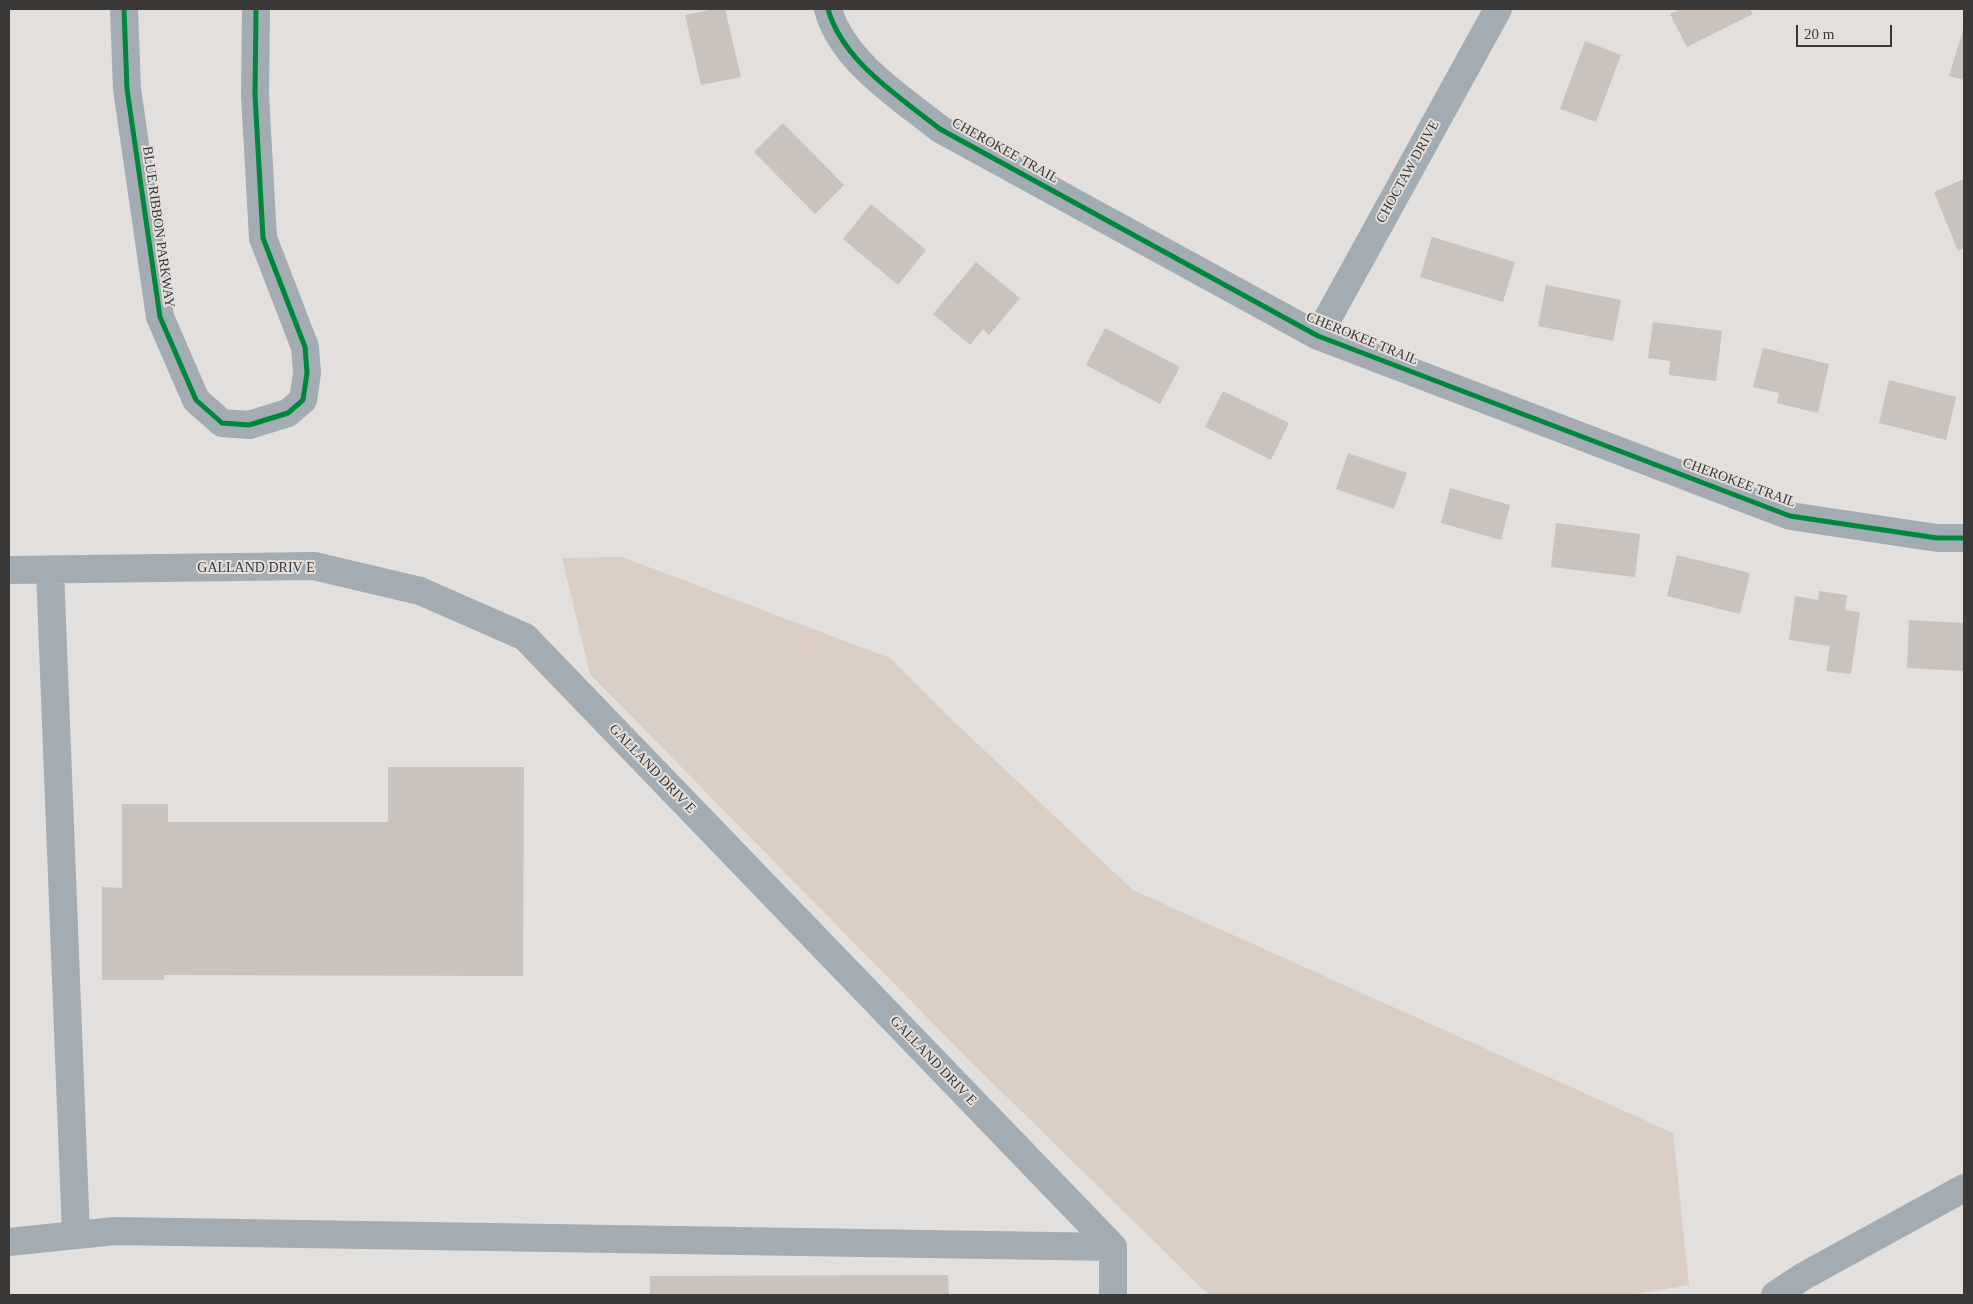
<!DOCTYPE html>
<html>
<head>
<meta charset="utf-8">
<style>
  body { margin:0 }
  #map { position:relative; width:1973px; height:1304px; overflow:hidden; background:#e2dfdd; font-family:"Times New Roman",serif }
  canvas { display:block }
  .frame { position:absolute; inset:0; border:10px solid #3b3938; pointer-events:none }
  .scale { position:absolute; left:1796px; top:25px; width:96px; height:22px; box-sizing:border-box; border:2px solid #3b3938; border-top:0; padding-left:6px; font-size:15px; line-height:18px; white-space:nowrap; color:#3b3938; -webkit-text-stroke:4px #e4dfdb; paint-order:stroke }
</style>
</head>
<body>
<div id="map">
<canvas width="1973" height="1304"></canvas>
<div class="frame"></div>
<div class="scale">20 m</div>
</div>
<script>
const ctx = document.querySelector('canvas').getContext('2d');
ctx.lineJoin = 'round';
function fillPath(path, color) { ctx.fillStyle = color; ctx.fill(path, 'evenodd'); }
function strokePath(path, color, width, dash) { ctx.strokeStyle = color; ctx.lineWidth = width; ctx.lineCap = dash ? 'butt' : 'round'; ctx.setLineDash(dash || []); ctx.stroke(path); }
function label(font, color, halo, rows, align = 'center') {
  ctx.font = font + ' "Times New Roman",serif'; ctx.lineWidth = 4; ctx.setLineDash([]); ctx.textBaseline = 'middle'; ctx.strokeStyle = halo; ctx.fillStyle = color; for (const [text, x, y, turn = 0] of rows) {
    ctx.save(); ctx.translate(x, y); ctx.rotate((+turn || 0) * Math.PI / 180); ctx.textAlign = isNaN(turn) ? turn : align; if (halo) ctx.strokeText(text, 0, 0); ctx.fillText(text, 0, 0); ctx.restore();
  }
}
fillPath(new Path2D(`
  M622,557L890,658L949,717L1133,890L1673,1133L1689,1285L1630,1295H1209L968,1059L590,674L562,558Z`), '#dacdc3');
fillPath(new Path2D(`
  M714,9H725L741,77L701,85L685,15Z
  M1680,9H1750L1753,14L1687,47L1670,14Z
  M1964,27V80L1949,76Z
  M1585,41L1621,55L1596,122L1560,109Z
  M783,123L844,185L815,214L754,152Z
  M1964,179V248L1958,251L1934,192Z
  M871,204L926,250L898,285L843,239Z
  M1432,237L1515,262L1503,302L1420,277Z
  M976,262L1020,298L989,335L983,329L970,345L933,314Z
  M1546,285L1621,300L1613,341L1538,326Z
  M1653,322L1722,331L1716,381L1669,375L1670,361L1648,358Z
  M1105,328L1180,367L1160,404L1086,365Z
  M1763,348L1829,364L1818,413L1777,403L1779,393L1753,387Z
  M1889,380L1956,397L1946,440L1879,423Z
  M1223,391L1289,423L1271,460L1205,427Z
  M1348,453L1407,473L1394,509L1336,489Z
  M1450,488L1510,505L1501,540L1441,523Z
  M1556,523L1640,534L1635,577L1551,567Z
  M1677,555L1750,573L1740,614L1667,596Z
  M1819,591L1847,595L1845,610L1860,612L1851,674L1826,671L1830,646L1789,640L1795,596L1818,600Z
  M1909,620L1964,623V671L1907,668Z
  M388,767H524L523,976L164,975V980H102V887L122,888V804H168V822H388Z
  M948,1275L949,1295H650V1276Z`), '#cac2bc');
strokePath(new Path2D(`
  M124,9L127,89L160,317L196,400L222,423L249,425L288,413L303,400L307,373L305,347L263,238L255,95L256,9
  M828,9C842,61 900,97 940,129L1318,336L1790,516L1937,538H1964
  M1318,336L1498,9
  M9,570L314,566L420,591L525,637L1113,1247V1295
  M50,570L76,1235
  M9,1242L115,1231L1113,1247
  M1775,1295L1804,1276L1964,1188`), '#a2acb2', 28);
strokePath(new Path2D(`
  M124,9L127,89L160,317L196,400L222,423L249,425L288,413L303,400L307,373L305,347L263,238L255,95L256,9
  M828,9C842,61 900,97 940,129L1318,336L1790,516L1937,538H1964`), '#00873e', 5);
label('14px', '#3b3938', '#e4dfdb', [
  ["CHEROKEE TRAIL",1005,151,29],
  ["CHOCTAW DRIVE",1408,172,-61],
  ["BLUE RIBBON PARKWAY",158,227,82],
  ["CHEROKEE TRAIL",1362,339,22],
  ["CHEROKEE TRAIL",1739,483,20],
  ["GALLAND DRIV E",256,568],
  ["GALLAND DRIV E",652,769,46],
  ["GALLAND DRIV E",933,1061,46]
]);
</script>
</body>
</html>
